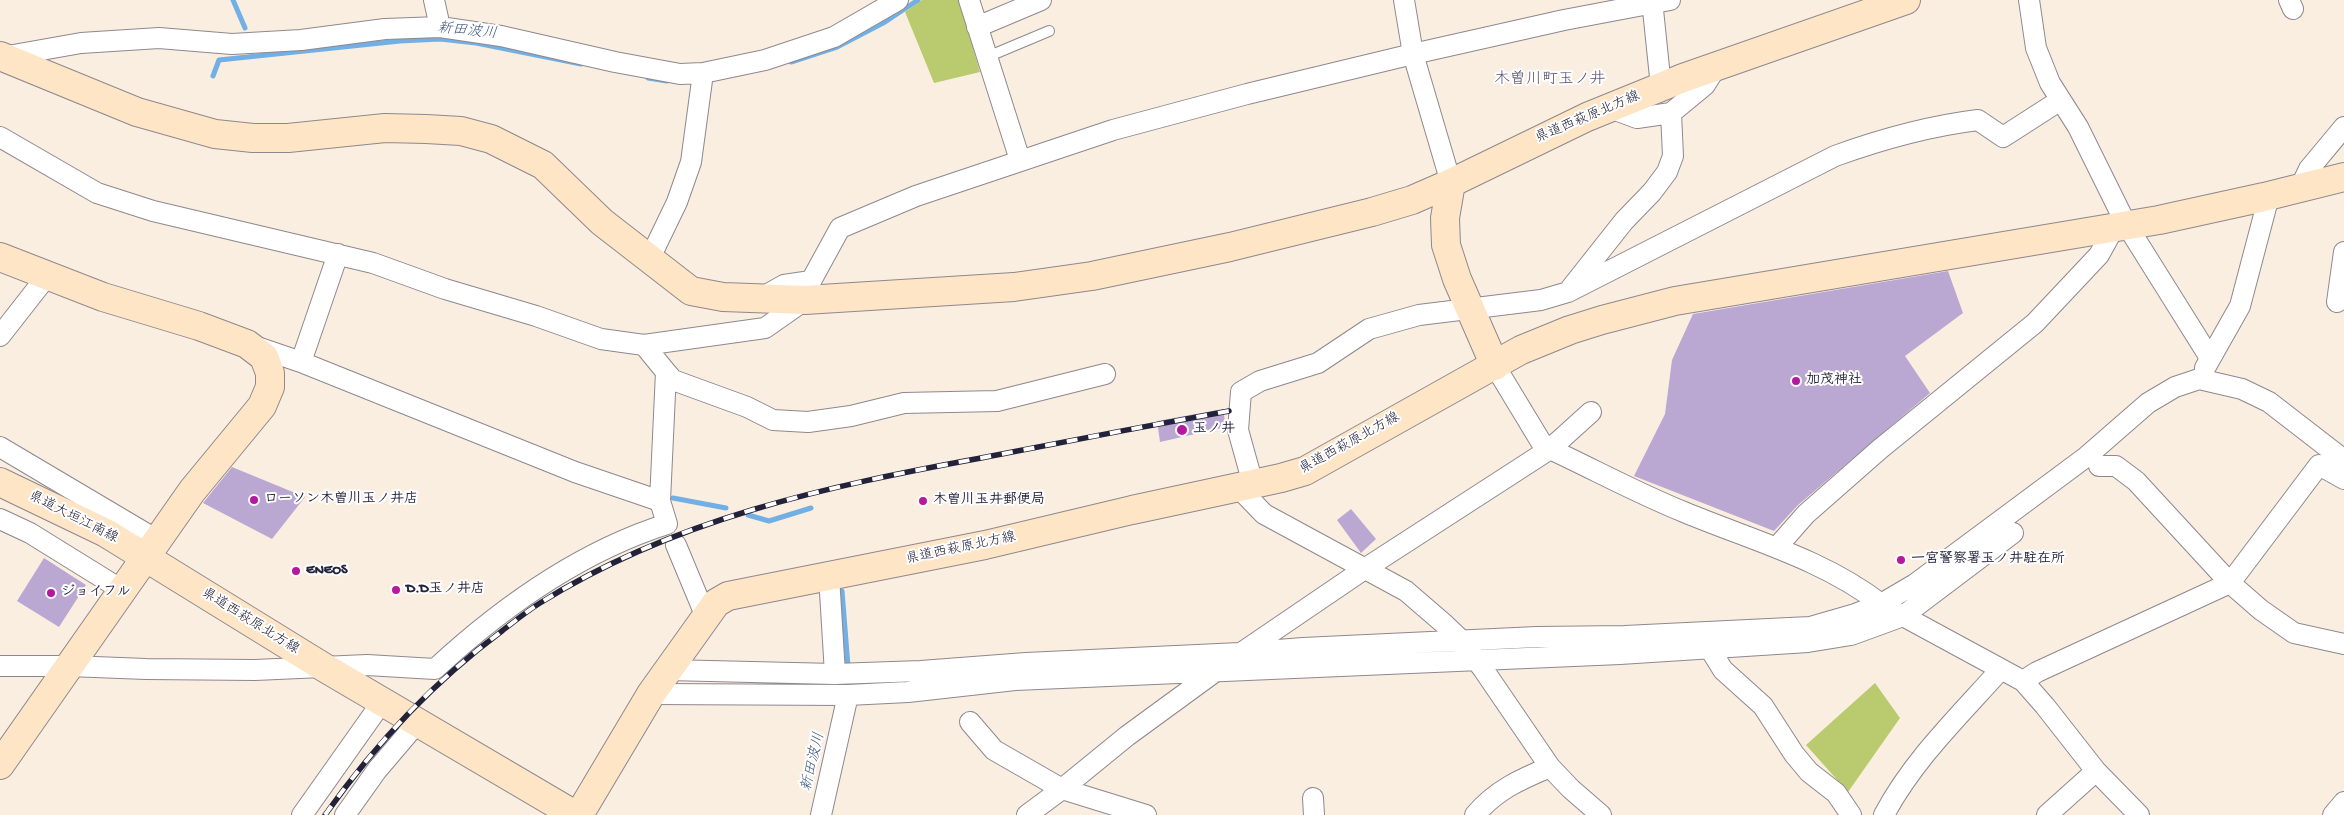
<!DOCTYPE html>
<html>
<head>
<meta charset="utf-8">
<style>
  body { margin:0 }
  canvas { display:block; background:#faeee0 }
</style>
</head>
<body>
<canvas width="2344" height="815"></canvas>
<script>
const ctx = document.querySelector('canvas').getContext('2d');
ctx.lineJoin = 'round';
function fillPath(path, color) { ctx.fillStyle = color; ctx.fill(path, 'evenodd'); }
function strokePath(path, color, width, dash) { ctx.strokeStyle = color; ctx.lineWidth = width; ctx.lineCap = dash ? 'butt' : 'round'; ctx.setLineDash(dash || []); ctx.stroke(path); }
function label(font, color, halo, rows, align = 'center') {
  ctx.font = font + ' "Gochi Hand","Klee One",sans-serif'; ctx.lineWidth = 4; ctx.setLineDash([]); ctx.textBaseline = 'middle'; ctx.strokeStyle = halo; ctx.fillStyle = color; for (const [text, x, y, turn = 0] of rows) {
    ctx.save(); ctx.translate(x, y); ctx.rotate((+turn || 0) * Math.PI / 180); ctx.textAlign = isNaN(turn) ? turn : align; if (halo) ctx.strokeText(text, 0, 0); ctx.fillText(text, 0, 0); ctx.restore();
  }
}
fillPath(new Path2D(`
  M922,0H959L980,72L934,83L905,12Z
  M1875,683L1900,718L1848,792L1806,745Z`), '#b9cb6e');
strokePath(new Path2D(`
  M233,0L245,28
  M791,62L837,47L885,22L918,0
  M213,76L219,60L400,41L440,39L476,43L581,64
  M648,78L667,81
  M673,498L726,508
  M748,515L769,521L811,508
  M842,591L848,666`), '#72afe4', 5);
fillPath(new Path2D(`
  M1948,271L1963,313L1905,356L1930,393L1798,505L1774,531L1634,476L1665,414L1672,360L1693,314Z
  M1223,409L1226,427L1160,442L1157,421Z
  M232,467L305,497L272,539L203,503Z
  M1351,509L1376,539L1361,553L1337,520Z
  M44,558L86,585L59,627L17,601Z`), '#baa8d3');
const lane = new Path2D(`
  M987,57L1049,31`);
const street = new Path2D(`
  M434,0L440,27
  M969,0L1020,160
  M1404,0L1413,54L1451,183
  M1652,0L1661,87
  M2029,0L2036,48L2050,83L2078,127L2126,224L2210,358
  M2289,0L2293,9
  M977,27L1041,0
  M2,57L81,43L159,38L232,44L301,40L385,29L440,27L501,36L615,62L680,74L703,73L765,60L834,37L898,0
  M1610,108L1637,118L1671,113L1705,85L1717,66
  M0,137L97,193L153,211L373,263L445,289L536,316L601,339L644,345L765,328L805,300
  M2300,188L2309,169L2344,127
  M649,260L677,202L691,162L703,73
  M1571,288L1624,221L1652,192L1667,172L1673,156L1671,113
  M761,298L784,285L811,281L840,228L916,196L1113,130L1247,94L1413,54L1564,20L1670,0
  M2337,302L2344,252
  M0,336L47,276
  M251,345L301,362L575,472L660,501
  M301,362L338,254
  M1495,366L1541,442L1550,449C1595,470 1639,494 1684,512C1751,540 1823,559 1881,604L2023,681L2045,706L2096,771L2139,815
  M2205,368L2240,306L2269,196
  M666,372L673,380L747,407L773,420L808,422L851,416L904,403L997,401L1105,374
  M0,447L157,540
  M2099,466H2116L2136,481L2230,583L2261,610L2294,633L2344,644
  M1253,484L1238,430L1241,392L1260,381L1318,363L1369,329L1419,315L1541,300L1568,292L1835,156C1882,139 1929,126 1978,120L2003,137L2059,101
  M1238,487L1264,514L1406,591L1442,622L1461,640L1483,669L1550,767L1571,789L1601,815
  M0,519L30,533L122,590
  M676,545L706,617
  M1777,547L1806,514L1880,449L2035,323L2099,255L2115,226
  M829,576L835,674
  M1710,649L1723,670L1763,706L1794,754L1809,772L1836,793L1851,815
  M1241,653L1366,568L1550,449L1591,412
  M0,666H69L146,669L255,670L367,665L435,669C502,607 579,552 667,524L660,501L666,372L644,345
  M668,670L835,674L921,671L1026,663L1240,653L1303,648L1537,637L1625,636L1810,627L1855,614L1881,604L1915,584L2086,457L2148,403L2175,387L2199,379L2242,389L2269,402L2344,460
  M2023,681L2037,672L2230,583L2319,465L2344,479
  M651,694L848,695L908,692L1015,680L1620,654L1808,642L1851,635L1903,616L2013,533
  M970,722L994,750L1062,789L1146,815
  M1313,798L1314,815
  M302,815L382,702
  M345,815L377,770L417,723
  M821,815L848,695
  M1027,815L1062,789L1127,736L1216,671
  M1475,815C1496,790 1521,779 1550,767
  M1884,815C1913,760 1960,715 2001,669
  M2047,815L2096,771
  M2333,815L2344,802`);
const secondary = new Path2D(`
  M0,56L137,112L215,134L253,138H288L385,128L426,129L461,131L491,139L543,165L602,222L691,291L723,297L805,300L1014,287L1092,276L1230,247L1372,212L1412,200L1451,183L1587,117L1683,78L1906,0
  M1451,183L1445,218L1446,245L1457,279L1495,366
  M0,257L103,297L199,326L247,344L264,357L270,373V387L262,406L192,491L0,765
  M0,482L106,533L325,668L575,815
  M579,815L651,694L716,603L728,596L985,545L1132,510L1281,478L1305,471L1521,350L1570,330L1602,320L1675,301L2159,220L2264,197L2344,177`);
strokePath(lane, '#8e888e', 12);
strokePath(street, '#8e888e', 22);
strokePath(secondary, '#8e888e', 30);
strokePath(lane, '#fff', 10);
strokePath(street, '#fff', 20);
strokePath(secondary, '#fee5c5', 28);
const rail = new Path2D(`
  M325,815C376,743 432,683 502,631C515,621 527,611 540,603C674,519 828,486 981,458C1064,442 1146,426 1229,411`);
strokePath(rail, '#22223b', 5.5);
strokePath(rail, '#fff', 4, [11]);
for (const [x, y, r, color] of [
  [1796,381,5,"#b5179e"],
  [1182,430,6,"#b5179e"],
  [254,500,5,"#b5179e"],
  [923,501,5,"#b5179e"],
  [1901,560,5,"#b5179e"],
  [296,571,5,"#b5179e"],
  [396,590,5,"#b5179e"],
  [51,593,5,"#b5179e"]
]) { const dot = new Path2D(); dot.arc(x, y, r, 0, 2 * Math.PI); ctx.fillStyle = color; ctx.fill(dot); strokePath(dot, '#fff', 2); }
label('14px', '#22223b', '#fff', [
  ["県道西萩原北方線",1588,118,-23],
  ["県道西萩原北方線",1350,444,-29],
  ["県道大垣江南線",73,518,27],
  ["県道西萩原北方線",961,549,-12],
  ["県道西萩原北方線",250,622,32]
]);
label('bold 14px', '#22223b', '#fff', [
  ["加茂神社",1806,381],
  ["玉ノ井",1193,430],
  ["ローソン木曽川玉ノ井店",264,500],
  ["木曽川玉井郵便局",933,501],
  ["一宮警察署玉ノ井駐在所",1911,560],
  ["ENEOS",306,571],
  ["D.D玉ノ井店",406,590],
  ["ジョイフル",61,593]
], 'left');
label('italic 15px', '#425a7f', '#fff', [
  ["新田波川",467,32,6],
  ["新田波川",814,762,-77]
]);
label('16px', '#575170', '#fff', [
  ["木曽川町玉ノ井",1550,81]
]);
</script>
</body>
</html>
